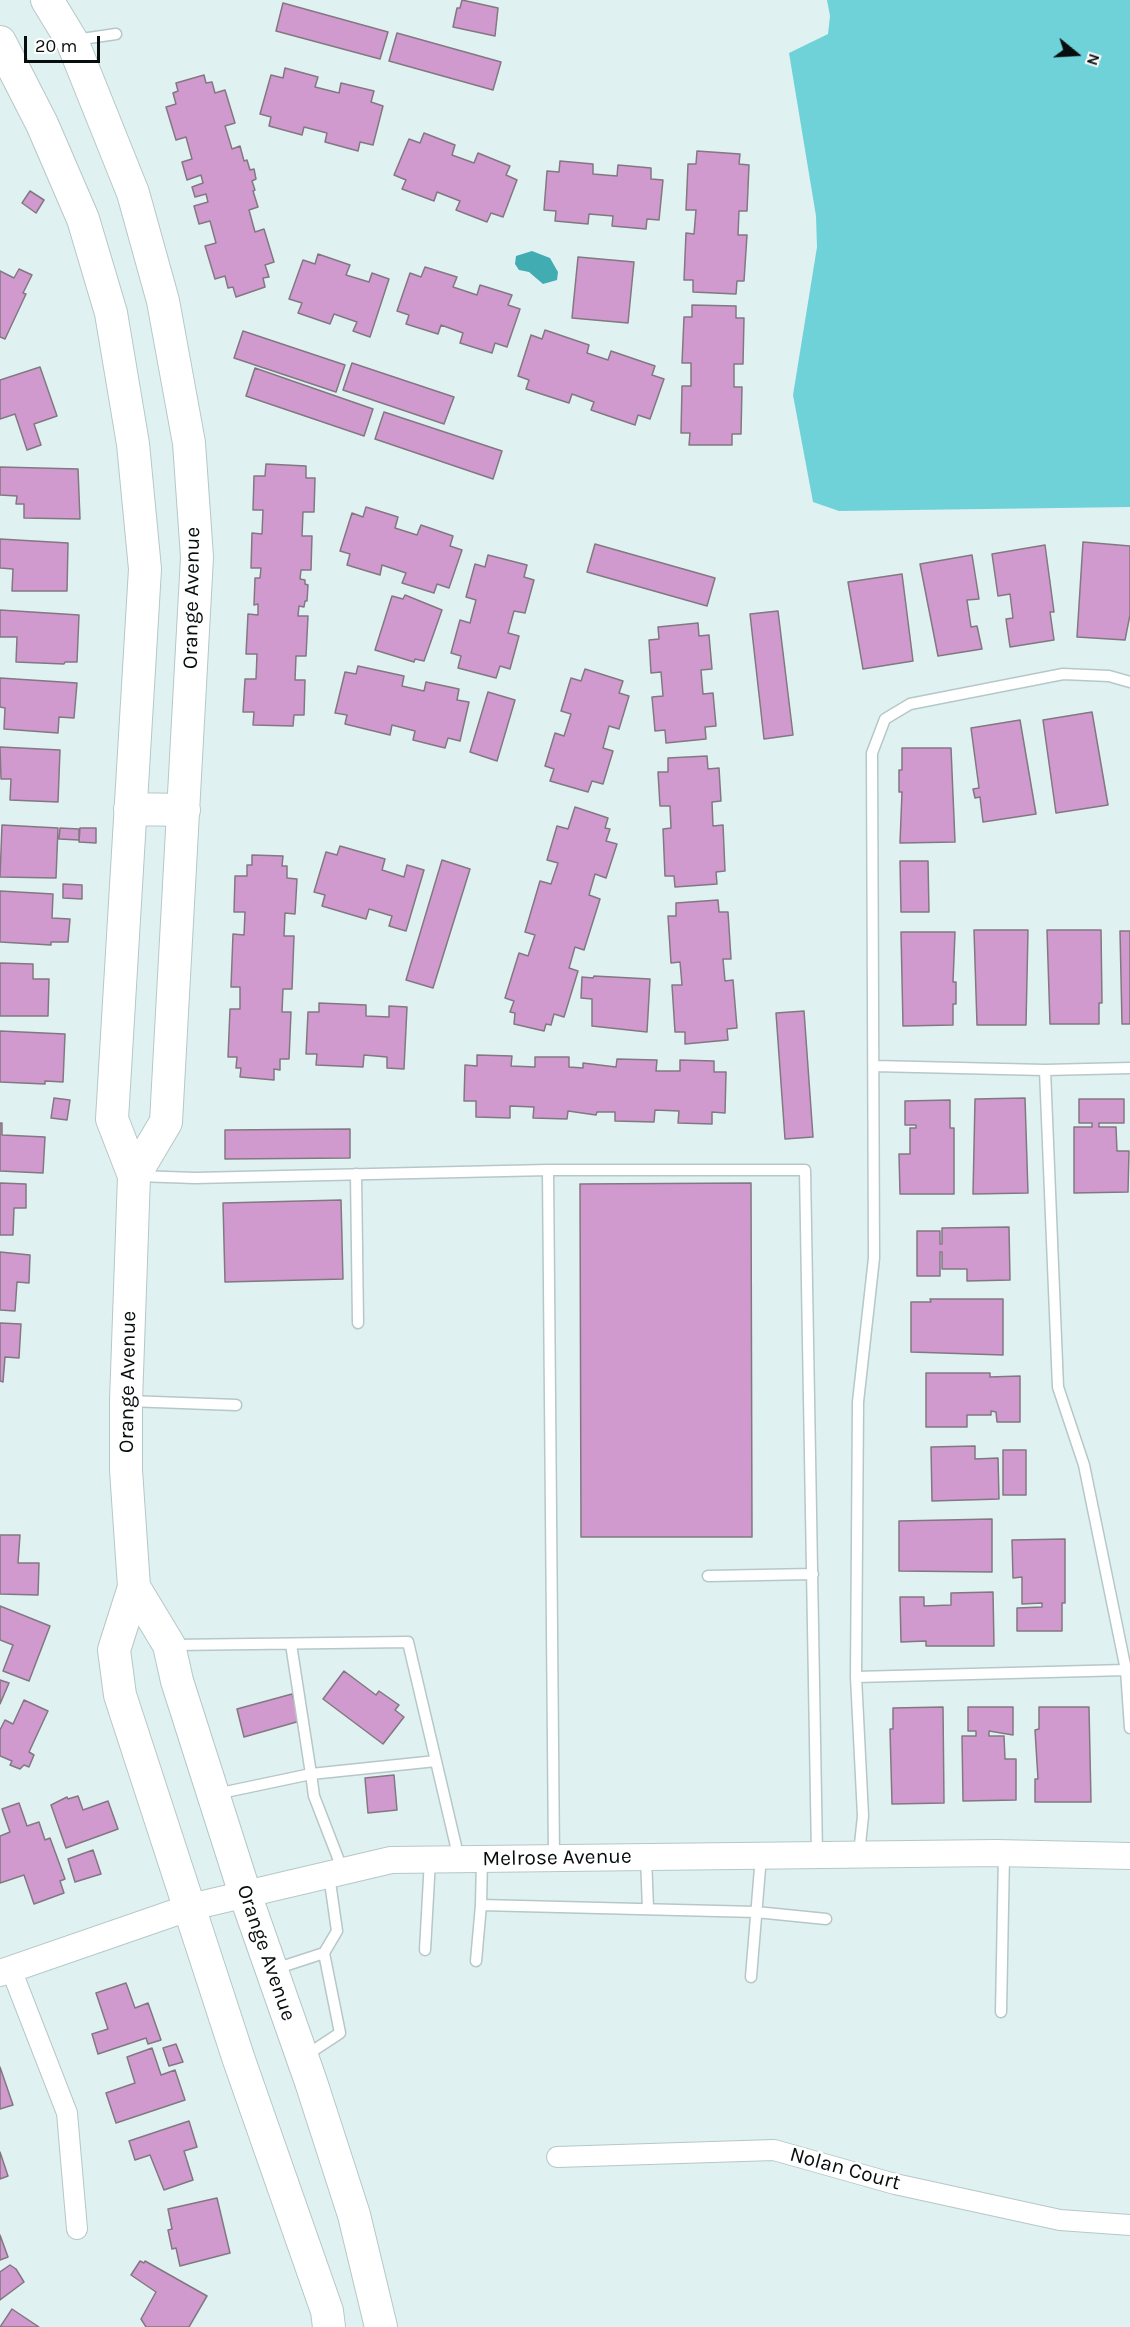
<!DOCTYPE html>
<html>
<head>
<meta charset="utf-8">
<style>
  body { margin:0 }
  #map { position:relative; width:1130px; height:2327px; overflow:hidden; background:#e0f1f2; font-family:Karla,sans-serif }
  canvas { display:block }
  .north { position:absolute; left:1046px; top:24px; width:60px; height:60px; -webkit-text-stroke:4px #fff; paint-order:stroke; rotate:108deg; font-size:16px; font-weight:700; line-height:24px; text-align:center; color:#080d0e }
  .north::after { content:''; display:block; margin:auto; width:21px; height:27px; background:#080d0e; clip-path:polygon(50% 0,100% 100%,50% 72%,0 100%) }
  .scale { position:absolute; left:24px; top:36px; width:76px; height:27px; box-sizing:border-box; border:3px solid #080d0e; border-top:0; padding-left:8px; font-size:18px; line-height:21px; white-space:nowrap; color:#080d0e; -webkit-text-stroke:4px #fff; paint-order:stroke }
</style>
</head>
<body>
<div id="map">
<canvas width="1130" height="2327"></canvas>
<div class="north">N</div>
<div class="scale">20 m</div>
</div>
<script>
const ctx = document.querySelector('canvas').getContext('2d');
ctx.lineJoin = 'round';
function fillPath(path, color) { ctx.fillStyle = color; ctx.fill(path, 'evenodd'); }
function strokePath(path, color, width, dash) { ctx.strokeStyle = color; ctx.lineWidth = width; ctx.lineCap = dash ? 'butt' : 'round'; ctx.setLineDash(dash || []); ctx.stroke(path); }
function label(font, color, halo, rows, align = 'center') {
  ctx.font = font + ' Karla,sans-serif'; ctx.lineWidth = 5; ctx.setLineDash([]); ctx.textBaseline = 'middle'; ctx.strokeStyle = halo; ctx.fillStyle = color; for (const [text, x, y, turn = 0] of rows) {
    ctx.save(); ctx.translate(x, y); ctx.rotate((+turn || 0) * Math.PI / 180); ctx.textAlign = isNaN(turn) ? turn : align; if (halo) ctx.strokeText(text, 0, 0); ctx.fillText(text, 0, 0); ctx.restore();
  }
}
fillPath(new Path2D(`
  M827,0H1130V507L839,511L813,502L793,395L817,247L816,216L789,53L828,34L830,16Z`), '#6fd2d8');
fillPath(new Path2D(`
  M532,251L550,258L558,272L557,280L543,284L529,272L519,270L515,264L516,256Z`), '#42acb3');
const building = new Path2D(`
  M462,0L498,8L495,36L453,27L457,8H460Z
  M283,3L388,32L380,59L276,31Z
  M397,33L501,62L493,90L389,61Z
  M285,68L318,77L315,87L339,93L341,83L374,91L371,102L383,106L373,145L360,142L358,151L325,142L327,133L304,127L302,135L269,126L271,117L260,114L271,75L283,78Z
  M204,75L206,83L212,82L215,93L225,90L235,123L225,126L232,149L240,146L244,161L247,160L250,170L254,169L256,179L252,181L255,190L253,191L258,207L249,210L255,232L264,229L274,262L265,265L269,277L263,278L265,287L236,297L233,287L228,288L225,276L215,279L205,246L216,243L210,221L199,224L194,206L208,202L206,194L195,197L192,187L203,183L201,175L187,180L182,162L192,159L186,137L176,140L166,107L176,104L173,93L178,91L176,83Z
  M424,133L455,145L452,155L474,163L478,153L510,166L506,175L517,180L503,217L491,213L487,222L456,210L460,201L437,192L434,201L402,189L406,180L394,175L409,139L420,143Z
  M697,151L740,154L739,164L749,165L747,211H739L738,235H747L744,281H737L736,294L693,292V280H684L686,233L694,234L696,210H686L688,164H696Z
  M560,161L593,164V174L617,176L618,165L651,168V179L663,180L659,220L647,219L646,229L612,226L613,216L589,214L588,224L555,221L556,211L544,210L547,171L559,172Z
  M30,191L44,200L36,213L22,203Z
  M318,254L350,265L346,275L369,282L372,273L389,279L370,337L353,331L357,322L334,314L330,324L298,313L302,303L289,299L303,260L315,264Z
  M578,257L634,262L628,323L572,318Z
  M425,267L457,277L453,287L477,295L480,285L512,295L508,305L520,309L507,347L495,343L492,353L460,343L463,333L441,325L438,334L406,324L409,315L397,311L410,273L421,277Z
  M19,269L32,275L23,293L26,294L5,339L0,337V271L14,278Z
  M692,305L736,306V318H744L743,364H734V387H742L741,434H732V445H689L690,433H681L682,386H691V363H682L684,317H692Z
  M545,330L589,345L587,353L608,360L611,351L655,366L652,375L664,379L650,419L638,415L635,425L591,410L594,402L572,394L569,403L526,389L529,380L518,376L531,335L542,339Z
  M243,331L345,365L336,392L234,358Z
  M352,363L454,397L444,424L343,390Z
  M40,367L57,416L34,424L41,445L27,450L15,414L0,419V380Z
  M255,368L373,409L364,436L246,396Z
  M384,412L502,451L493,479L375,439Z
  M266,464L306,466V478H315L314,512H303L302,536H312L311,570H301L300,579L305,580V584L308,585L307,601H305L304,607L299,606L298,616H308L306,656H296L295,680H305L304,715H294L293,726L253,725L254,712H243L245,679H256L257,654H246L248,614L258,615V604L254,605L255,578H260L261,568H251L252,533L262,534L263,510H253L254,476H265Z
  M0,467L78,469L80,519L24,518V504H16L17,496L0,495Z
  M366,507L398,517L395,528L417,535L421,525L453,536L450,546L462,550L449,588L437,584L434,593L402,583L406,573L382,565L380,575L347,565L350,554L340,551L352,513L363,517Z
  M0,539L68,543L67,591H12L13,569L0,568Z
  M1083,542L1130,546V615L1125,640L1077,637Z
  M595,544L715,578L707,606L587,572Z
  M1045,545L1054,612H1050L1054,640L1010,647L1006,619L1013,618L1010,594L998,596L992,554Z
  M488,555L527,565L524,577L534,580L525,613L514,611L508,633L519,636L510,669L500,666L496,678L458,668L461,656L451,653L460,620L470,623L476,600L466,597L475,564L485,567Z
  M972,555L979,599L967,600L971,627L977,626L982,649L938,656L920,564Z
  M902,574L913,661L863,669L848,582Z
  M405,595L442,610L424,661L415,659L414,662L375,650L392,596L403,599Z
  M0,610L79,615L77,662H65L64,664L16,662L17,637H0Z
  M778,611L793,735L764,739L750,614Z
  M698,623L699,636L709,635L712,669L701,670L703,694L713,693L716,726L705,727L706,739L666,743L665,730L655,731L652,697L663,696L661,672L651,673L649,640L659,639L658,627Z
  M358,666L404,676L402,686L424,691L426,682L459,689L457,700L469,702L460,741L448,738L445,748L413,740L415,731L392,725L390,735L345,724L347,715L335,713L345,672L356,674Z
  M585,669L623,681L619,693L629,696L619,729L609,726L603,748L613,751L603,784L592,781L588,792L550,781L554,769L545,766L555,733L564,736L571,714L561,711L571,678L581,681Z
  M0,678L77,683L74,718L59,717L58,733L4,729L5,708L0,707Z
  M488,692L515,700L497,761L470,752Z
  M1092,712L1108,805L1056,813L1043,720Z
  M1020,720L1036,814L983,822L980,797L975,798L973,789L979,788L971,728Z
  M0,747L60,750L58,802L10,800L11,779H1Z
  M902,748H951L955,842L900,843L902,792H899V770H902Z
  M707,756L708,769L719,768L721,801L712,802L713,826L723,825L725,871L716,872L717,884L675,887L674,876H665L663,829L671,828L670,806H660L658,772H668V758Z
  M575,807L608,818L605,828L610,829L606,841L617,844L606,878L595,874L589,895L600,899L584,950L575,947L569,968L578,971L564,1017L554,1014L551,1025L546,1024L544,1031L514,1024L515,1013L510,1012L514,1001L505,998L519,953L528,956L535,935L525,932L540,881L551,884L558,863L547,860L557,826L568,829Z
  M2,825L58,828L56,878L0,877Z
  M60,828L79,829V840L59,839Z
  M80,828H96V843L79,842Z
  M340,846L385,859L382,870L404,877L407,865L424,870L406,931L389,926L392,916L369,909L366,919L322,906L325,895L314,892L326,852L337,855Z
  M252,855L283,856L282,866H287V878L297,879L295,914L285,913L284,936H294L292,989H283L282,1012H291L289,1059H280V1070L274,1069V1080L240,1077L241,1068H236L237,1057H228L230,1009H240V987H231L233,934L244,935L245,912H234L235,876H247V865H252Z
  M442,860L470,869L433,988L406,980Z
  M900,861H928L929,912H901Z
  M63,884L82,885V899L63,898Z
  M0,891L53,894L52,918L70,919L68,942H51V945L0,942Z
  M718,900L719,912H728L731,959H723L725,981L733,980L737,1028L727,1029L728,1040L685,1044V1032H675L672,985H682L680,962L671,963L668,916H676V903Z
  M974,930H1028L1026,1025H977Z
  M1047,930H1101L1102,1003H1099V1024H1050Z
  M1120,931H1130V1024H1122Z
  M901,932H955L953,982H956V1004H953V1025L903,1026Z
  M0,963L33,964V979H49L48,1016H0Z
  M594,976L650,979L647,1032L592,1026V999L581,998L582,977L593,978Z
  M319,1003L366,1005V1016L389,1017V1006L407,1007L404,1069L387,1068V1057L364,1055L363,1067L316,1065L317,1054H306L308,1012H319Z
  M804,1011L813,1137L785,1139L776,1013Z
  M0,1031L65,1034L63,1082L45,1081V1084L0,1082Z
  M477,1055L512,1056L511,1066L535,1067V1057H569V1067L583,1068V1063L616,1067L617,1059L657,1060L656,1071H680V1060L714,1061V1072H726L725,1113L712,1112V1124L678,1123L679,1111L655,1110L654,1122L615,1121V1112H597L596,1115L568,1111L567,1119L533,1118L534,1107L510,1106V1118L476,1117V1101H464L465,1065L477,1066Z
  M54,1098L70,1100L67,1120L51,1118Z
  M1025,1098L1028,1193L973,1194L975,1099Z
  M1079,1099H1124V1123H1099V1127H1116L1117,1151H1129L1128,1192L1074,1193V1127H1092V1123H1079Z
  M950,1100V1128H954V1194H900L899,1154H910V1128H916V1125H905V1101Z
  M0,1123H2V1135L45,1137L43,1173L0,1171Z
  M350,1129V1158L225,1159V1130Z
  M0,1183L26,1184V1208H14L13,1235H0Z
  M751,1183L752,1537H581L580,1184Z
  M341,1200L343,1279L225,1282L223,1203Z
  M1009,1227L1010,1280L967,1281V1269H942V1252H940V1276H917V1231H940V1244H942V1228Z
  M0,1252L30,1255L29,1283L17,1282L15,1311L0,1310Z
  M930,1299H1003V1355L911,1352V1302H931Z
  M0,1323L21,1324L19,1358L5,1357L3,1382L0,1381Z
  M926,1373H990V1377L1020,1376V1422H997L996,1412L991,1411V1415H967V1427H926Z
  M975,1446V1459L998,1458L999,1499L932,1501L931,1447Z
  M1003,1450H1026V1495H1003Z
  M992,1519V1572L899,1571V1521Z
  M0,1535H20L18,1563H39L38,1595L0,1594Z
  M1065,1539V1603H1062V1631H1017V1608L1042,1607V1603L1022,1604V1577L1013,1578L1012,1540Z
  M993,1592L994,1646H926V1641L901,1642L900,1597H924V1606L951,1605V1593Z
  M0,1606L50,1626L29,1681L3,1671L13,1645L0,1640Z
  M344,1671L376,1695L379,1691L399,1705L395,1710L404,1717L383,1744L323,1699Z
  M0,1680L9,1683L0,1704Z
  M292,1694L300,1721L244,1737L237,1709Z
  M24,1700L48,1711L29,1752L34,1755L29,1767L24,1765L20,1769L10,1765L12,1761L0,1756V1730L5,1720L13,1724Z
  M943,1707L944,1803L892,1804L890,1729H893V1708Z
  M968,1707H1013V1735L989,1731V1736H1004L1005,1759H1016V1800L963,1801L962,1736H976V1731H968Z
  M1039,1707H1089L1091,1802H1035V1779H1038L1035,1730L1039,1729Z
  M394,1775L397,1810L368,1813L365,1778Z
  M78,1796L83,1810L108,1801L118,1829L66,1848L51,1805L67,1797L68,1799Z
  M19,1803L27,1826L39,1822L45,1840L50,1838L65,1879L60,1881L64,1893L34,1904L24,1875L0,1883V1836L10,1832L2,1809Z
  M93,1850L101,1874L75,1882L68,1859Z
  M126,1983L135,2008L148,2003L161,2040L148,2044L146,2038L98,2054L92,2034L108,2029L96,1993Z
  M176,2044L183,2062L169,2066L163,2048Z
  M152,2048L161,2075L175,2070L185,2100L116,2123L106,2093L135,2083L127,2057Z
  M0,2067L13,2105L0,2109Z
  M189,2121L197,2147L184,2151L193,2180L164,2190L150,2155L135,2160L129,2141Z
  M0,2152L8,2176L0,2179Z
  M217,2198L230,2253L180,2266L176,2248L172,2249L168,2230L172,2229L168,2209Z
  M0,2235L8,2257L0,2260Z
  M140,2261L144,2263L145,2261L207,2296L189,2327H146L141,2319L156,2292L131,2275Z
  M10,2265L16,2269L24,2282L0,2300V2272Z
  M12,2309L39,2327H0Z`);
fillPath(building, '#d19acf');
strokePath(building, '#827881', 1.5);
const service = new Path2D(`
  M75,40L116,34
  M874,1066L1045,1070L1130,1068
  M1045,1070L1058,1387L1084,1465L1126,1670L1130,1728
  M356,1174L358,1323
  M137,1176L195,1178L548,1170
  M128,1401L236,1405
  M708,1576L813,1574
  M291,1644L311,1774L436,1761
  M173,1645L408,1642L459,1859
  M856,1677L1126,1670
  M216,1794L311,1774L314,1796L343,1871
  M859,1854L863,1816L856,1677L858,1402L874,1258L872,753L885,719L910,704L1063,674L1109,676L1130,682
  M646,1857L648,1909
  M554,1858L548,1170H805L817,1854
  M482,1859L481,1905L756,1912L826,1919
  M425,1950L430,1860
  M476,1961L481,1905
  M275,1969L324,1953L337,1931L329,1875
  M751,1977L761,1856
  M1001,2012L1004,1854
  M305,2056L340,2033L324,1953`);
const minor = new Path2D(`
  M11,1969L67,2113L77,2229
  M557,2157L774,2150L895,2184L1060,2220L1130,2225`);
const tertiary = new Path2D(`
  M0,1973L191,1907L391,1860L996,1853L1130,1856`);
const primary = new Path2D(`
  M47,0L72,41L133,193L163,301L189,443L197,557L166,1122L134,1176
  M0,42L42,124L83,219L111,313L133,444L145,569L112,1119L134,1176L126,1401V1470L134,1587L114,1650L120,1695L239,2060L327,2311L329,2327
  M130,809L184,810
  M134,1587L169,1645L177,1681L245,1894L311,2082L354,2215L381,2327`);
strokePath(service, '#b6c7c8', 13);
strokePath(minor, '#b6c7c8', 22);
strokePath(tertiary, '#b6c7c8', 28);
strokePath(primary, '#b6c7c8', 34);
strokePath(service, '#fff', 10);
strokePath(minor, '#fff', 20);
strokePath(tertiary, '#fff', 26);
strokePath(primary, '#fff', 32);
label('21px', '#080d0e', '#fff', [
  ["Orange Avenue",192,598,-89],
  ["Orange Avenue",128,1382,-89],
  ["Melrose Avenue",557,1858,-1],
  ["Orange Avenue",266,1953,71],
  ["Nolan Court",845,2169,15]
]);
</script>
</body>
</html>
